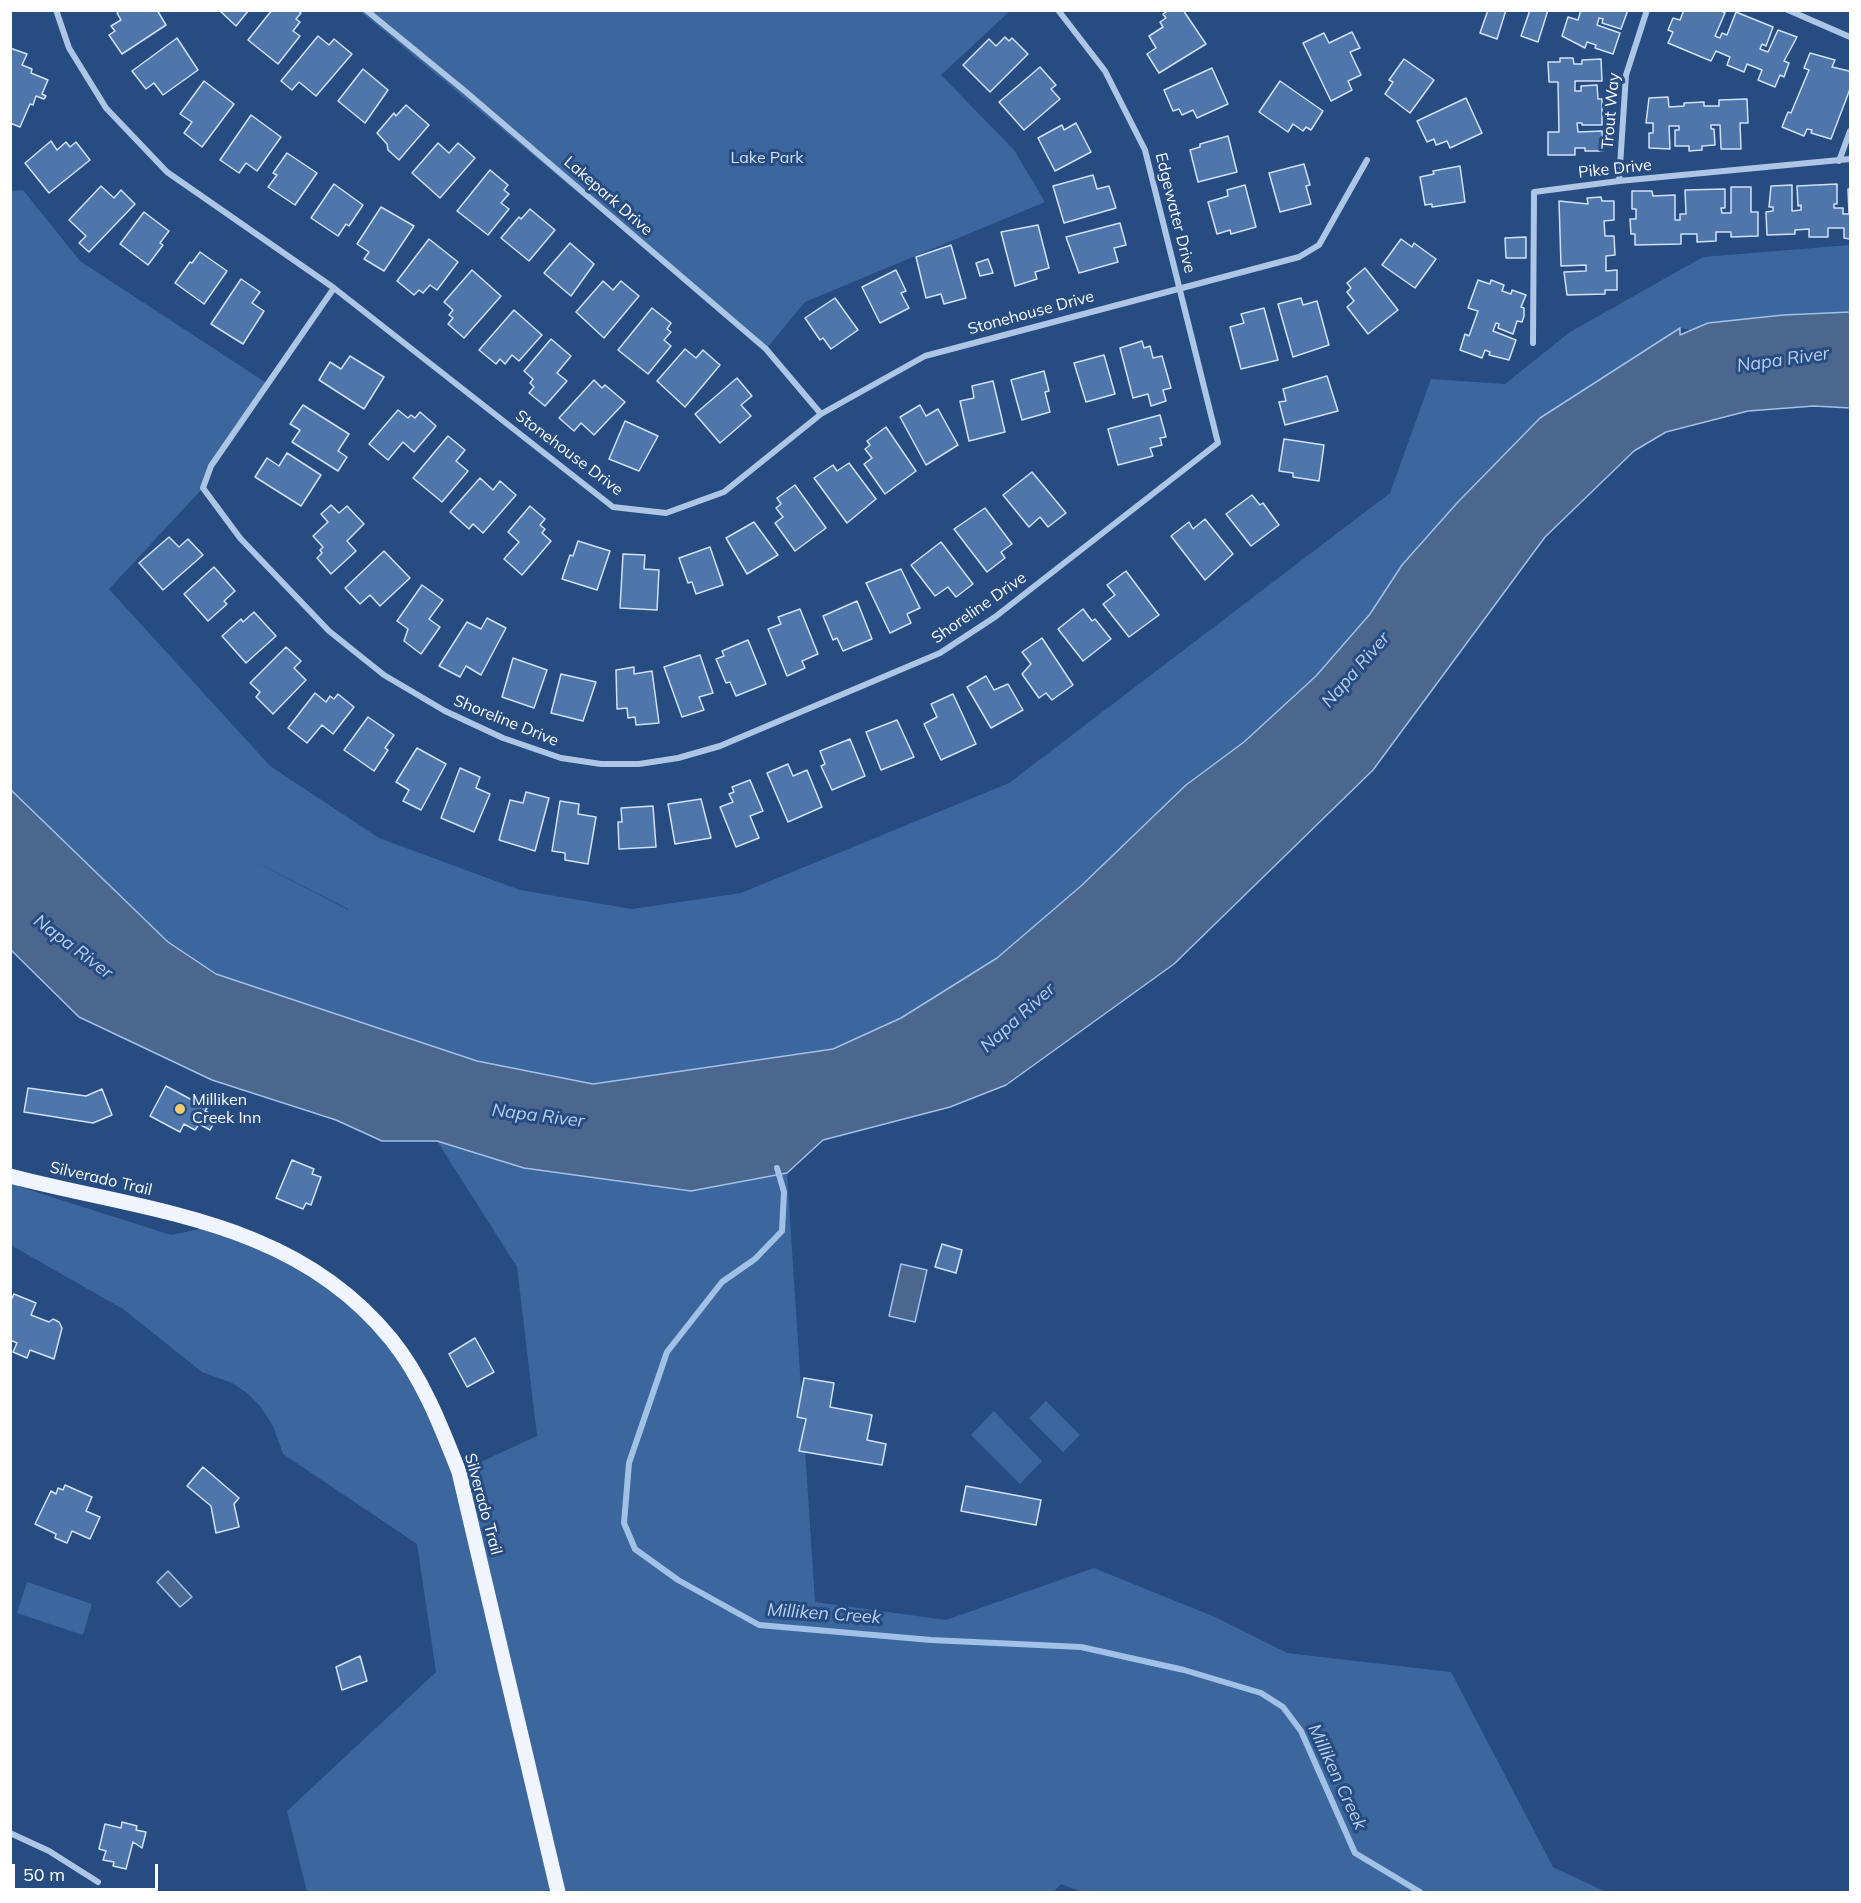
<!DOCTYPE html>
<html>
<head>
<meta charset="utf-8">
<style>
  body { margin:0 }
  #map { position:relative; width:1861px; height:1903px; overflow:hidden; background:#264c81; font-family:Mulish,sans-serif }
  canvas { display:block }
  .frame { position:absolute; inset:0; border:12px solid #fff; pointer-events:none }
  .scale { position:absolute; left:12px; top:1864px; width:146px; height:27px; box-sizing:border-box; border:3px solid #fff; border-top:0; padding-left:8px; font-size:18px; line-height:21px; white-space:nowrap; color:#fff; -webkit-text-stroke:4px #264c81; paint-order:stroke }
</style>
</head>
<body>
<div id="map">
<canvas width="1861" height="1903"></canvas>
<div class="frame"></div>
<div class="scale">50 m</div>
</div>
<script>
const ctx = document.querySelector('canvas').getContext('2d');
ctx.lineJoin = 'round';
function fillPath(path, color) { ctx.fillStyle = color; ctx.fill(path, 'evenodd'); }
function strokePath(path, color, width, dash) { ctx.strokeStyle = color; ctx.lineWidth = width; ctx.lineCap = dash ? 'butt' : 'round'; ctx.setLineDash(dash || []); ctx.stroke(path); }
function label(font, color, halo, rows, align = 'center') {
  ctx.font = font + ' Mulish,sans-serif'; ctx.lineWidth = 6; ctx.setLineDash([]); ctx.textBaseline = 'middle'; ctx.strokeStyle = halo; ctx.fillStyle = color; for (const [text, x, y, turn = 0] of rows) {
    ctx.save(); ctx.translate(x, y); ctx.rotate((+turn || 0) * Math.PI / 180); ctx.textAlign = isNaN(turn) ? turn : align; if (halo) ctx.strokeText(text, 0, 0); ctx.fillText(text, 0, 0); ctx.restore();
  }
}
fillPath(new Path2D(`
  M360,11H1010L941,75L1014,150L1045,202L805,302L766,349Z
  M23,190L80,261L268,384L211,466L203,488L109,589L270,766L379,838L520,890L632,909L741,893L1009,783L1390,493L1431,379L1505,384L1570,332L1703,257L1850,245V312L1783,315L1738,339L1680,328L1540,418L1457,503L1402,565L1370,614L1316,676L1244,742L1186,785L1081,886L997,958L901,1018L833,1049L593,1084L477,1061L216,974L168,942L11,790L10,191ZM242,855L348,909V910Z
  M437,1141L524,1168L691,1191L787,1173L815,1602L946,1620L1094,1568L1215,1617L1287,1653L1451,1672L1553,1867L1606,1892H1082L1061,1884L1053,1892H558L556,1887L543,1892H307L287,1811L436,1672L417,1544L283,1454L273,1426L261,1407L247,1393L232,1383L202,1372L123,1309L14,1247L11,1244V1184L171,1235L219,1225L281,1250L392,1339L459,1472L537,1436L517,1267Z
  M1046,1401L1080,1435L1063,1452L1029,1418Z
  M994,1411L1042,1461L1020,1484L971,1435Z
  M27,1582L92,1604L83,1635L17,1613Z`), '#3b669e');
const water = new Path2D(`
  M1850,312V408L1814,406L1748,411L1666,432L1634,451L1545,537L1373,770L1174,964L1006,1085L950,1107L823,1140L787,1173L691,1191L524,1168L437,1141H382L336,1120L212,1080L79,1017L11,950V790L168,942L216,974L477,1061L593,1084L833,1049L901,1018L997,958L1081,886L1186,785L1244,742L1316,676L1370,614L1402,565L1457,503L1540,418L1680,328V335L1708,323L1783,315Z
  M901,1264L927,1270L915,1322L889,1316Z
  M168,1571L192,1597L180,1607L157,1582Z`);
fillPath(water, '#4c678d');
strokePath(water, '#a2c1e7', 1.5);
strokePath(new Path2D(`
  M777,1168L784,1192L782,1231L755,1259L722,1282L667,1352L629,1463L624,1523L635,1549L678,1580L759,1625L931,1640L1081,1647L1184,1670L1261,1693L1283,1707L1301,1731L1355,1853L1420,1892`), '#a2c1e7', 6);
const building = new Path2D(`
  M120,10H157L166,25L122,54L109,35L115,31L111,26L121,20L117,13Z
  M219,10H249L236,26Z
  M272,10H297L301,13L296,19L300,22L293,31L300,36L278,64L248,40Z
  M1169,10H1183L1206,44L1159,73L1147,54L1156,48L1149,36L1163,27L1160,22L1166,18L1163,14Z
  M1488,10H1506L1497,39L1480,33Z
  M1530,10H1548L1538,42L1521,36Z
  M1581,10H1628L1621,29L1602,23L1603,19L1599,18L1597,25L1620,33L1613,54L1595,48L1596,45L1587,42L1585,48L1562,36L1568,17L1578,20Z
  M1720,10L1725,13L1715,36L1720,38L1722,33L1727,35L1736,12L1773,27L1766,46L1762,44L1760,49L1768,52L1778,30L1797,37L1784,61L1789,63L1784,77L1780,75L1775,87L1758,80L1762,70L1747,64L1744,72L1727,65L1730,57L1716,51L1711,61L1668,43L1673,32L1668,30L1673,18L1680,20L1684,10Z
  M1352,32L1360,48L1350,52L1361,75L1348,81L1352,90L1331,101L1303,43L1324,33L1329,43Z
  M318,36L329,45L334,39L352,54L316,96L299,82L292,90L281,81Z
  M1005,37L1009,41L1012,38L1028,54L990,92L963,65L989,39L996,46Z
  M177,38L198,70L163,95L154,83L146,89L132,71Z
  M10,48L27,54L22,65L32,69L31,73L48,80L42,94L46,96L44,99L36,96L33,105L30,104L20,127L10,123Z
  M1810,53L1835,60L1832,67L1849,71L1850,74V89L1831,139L1811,133L1812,130L1807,129L1804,136L1782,127L1788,112L1791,113L1809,70L1804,68Z
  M1560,58H1573L1574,64H1582V60L1601,59L1602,81H1575V91H1581V86L1597,85L1598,99H1602V125H1582V123H1577L1578,132L1602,131L1603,151H1585V148H1575V155H1548V132H1559L1558,82H1549L1548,62H1560Z
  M1404,59L1434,80L1410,113L1385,94L1393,82L1389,80Z
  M1040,67L1056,85L1051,89L1060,99L1024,130L999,102Z
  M1212,68L1228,104L1197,118L1193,110L1182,115L1179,109L1173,111L1164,90Z
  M363,69L388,90L365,123L338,101Z
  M204,81L234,104L202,147L184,133L192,122L180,114Z
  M1280,81L1323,111L1311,130L1306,127L1303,131L1293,124L1288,132L1259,112Z
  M1668,97L1669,107L1684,106V103L1704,102V106H1719V100L1747,99L1748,123H1740L1741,149H1721L1720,125H1711V129H1714L1715,145L1702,146V150L1689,151V146H1675V130H1679V126H1669L1670,149L1649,148V133H1653V123H1646L1649,98Z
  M1466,98L1482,133L1450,148L1447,141L1436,145L1434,139L1427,142L1417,121Z
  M406,105L429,125L399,160L388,150L387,144L377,133L394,113L396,116Z
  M251,115L281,137L257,171L246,163L239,173L220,160Z
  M1076,123L1091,152L1055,171L1038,138L1062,125L1064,130Z
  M1228,136L1237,172L1198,182L1190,150L1200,147V144Z
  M51,141L57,150L66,142L70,147L76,142L90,160L49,193L25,163Z
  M438,143L449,153L458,143L475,158L440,198L412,173Z
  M287,153L317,173L295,205L268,187L277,175L273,173Z
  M1304,164L1310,185L1306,186L1311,204L1280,212L1269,173Z
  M1460,166L1465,202L1432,207V204L1425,205L1420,177L1434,174L1433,171Z
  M490,170L508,185L504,190L509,194L501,203L509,209L488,235L457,211Z
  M1093,175L1097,189L1109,186L1116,208L1064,223L1053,186Z
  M334,184L363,205L349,226L346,224L338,236L311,218Z
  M1837,184V204H1834V208H1843V214H1849L1848,189H1850V239L1844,238V228H1828V237H1809V229L1795,230V234L1767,235L1766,212L1773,211V207H1769L1771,186L1792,185V211L1801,210V205L1798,206L1797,186Z
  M1245,185L1256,227L1231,234L1230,230L1217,234L1208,202L1228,196L1227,190Z
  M101,186L114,198L121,190L135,204L89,252L79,243L86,236L69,220Z
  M1731,187H1751V212H1758V236L1731,237V232H1716V241L1697,242V234H1681V244L1635,245V234H1631L1630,219H1636V209H1632V191H1652L1653,196L1675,195V220H1680V214H1686L1685,190L1725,189V208H1721L1722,213H1731Z
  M1601,197L1602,201H1614V220L1604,221L1605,236H1614L1615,255L1606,256V271L1617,270V290H1605V294L1567,295L1564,272L1586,271V265L1561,266L1559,201L1588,204L1587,198Z
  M381,207L414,226L384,271L364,259L369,252L357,244Z
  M530,209L555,230L529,261L501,238L519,217L521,219Z
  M144,212L169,231L160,243L163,245L148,265L120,244Z
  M1120,223L1126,245L1114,248L1118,262L1079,273L1066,237Z
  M1038,225L1049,268L1035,272L1037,279L1015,286L1001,232Z
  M1526,237V258H1506L1505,238Z
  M429,239L458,262L437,290L430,285L423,293L419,290L414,295L397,281Z
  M1401,239L1412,247L1414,243L1436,259L1415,288L1382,265Z
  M570,243L594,264L571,296L544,273Z
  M951,245L966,298L944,304L941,294L926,298L916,257Z
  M200,252L227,271L204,304L175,283L190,262L192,263Z
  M988,259L993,273L980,276L976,263Z
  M1365,268L1398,310L1368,334L1347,307L1354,301L1347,292L1351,288L1347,283Z
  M472,270L501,296L464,338L448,324L453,318L449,315L453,310L444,302Z
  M896,270L906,291L901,293L909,308L880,323L862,287Z
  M241,279L260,292L252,303L264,311L243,344L211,324Z
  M1478,280L1490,284L1491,280L1504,285L1502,291L1511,294L1512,290L1526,295L1521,307L1524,308V316L1522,322L1517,321L1513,334L1498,328L1499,324L1496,323L1493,331L1516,340L1509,360L1489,355L1490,352L1485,350L1482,358L1460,350L1465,334L1469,336L1478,311L1468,308Z
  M603,281L613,290L621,281L639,296L604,338L576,312Z
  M835,298L858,330L831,349L823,338L820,340L805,318Z
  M1301,298L1303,305L1317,301L1329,345L1293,357L1278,304Z
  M652,308L671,323L667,329L671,332L664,340L671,346L648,374L618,350Z
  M1264,308L1278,360L1241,369L1230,327L1244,323L1241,314Z
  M514,310L542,335L519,361L512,355L505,364L500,359L496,364L479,350Z
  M551,339L571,356L557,373L567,381L545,406L529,393L534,387L530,383L533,379L524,371Z
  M1142,341L1144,348L1150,346L1153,358L1162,356L1171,388L1163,390L1166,401L1151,406L1148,394L1133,398L1120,348Z
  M685,349L696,358L703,350L720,365L685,407L657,381Z
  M1104,355L1115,394L1086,402L1074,363Z
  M350,356L384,377L364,409L319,380L330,362L341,369Z
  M1044,371L1049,391L1045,392L1050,412L1022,420L1011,380Z
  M1327,376L1338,411L1285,425L1279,402L1286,401L1283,389Z
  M737,378L752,396L741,405L751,416L720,443L695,414Z
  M594,380L602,388L605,385L625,402L594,435L581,423L574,431L559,418Z
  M993,381L1005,432L969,441L960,401L974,398L972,386Z
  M303,405L349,434L338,451L347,457L338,471L292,442L300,430L290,424Z
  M920,405L926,416L938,409L958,445L926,465L900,417Z
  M398,410L408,418L411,415L415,418L420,412L436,426L414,452L403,442L388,460L369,444Z
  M1160,415L1166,437L1160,438L1162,445L1150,448L1153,456L1118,465L1108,429Z
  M625,421L658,436L639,471L609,459Z
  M886,427L916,471L885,494L864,464L872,458L865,449L870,445L867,441Z
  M448,436L465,450L456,461L468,471L442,502L413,478Z
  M1284,439L1324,445L1319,481L1293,477V473L1279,471Z
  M287,453L321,475L301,506L255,477L267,458L279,466Z
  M849,463L876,499L847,523L814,478L833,465L837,471Z
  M1032,472L1066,513L1048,527L1040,517L1029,527L1003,495Z
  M480,478L493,490L500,481L516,495L483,533L473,524L469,529L450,512Z
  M795,485L826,528L795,551L775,523L783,517L776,508L781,504L777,498Z
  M1252,495L1260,505L1263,503L1279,525L1251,546L1226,514Z
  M331,505L339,513L347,506L364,524L347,541L356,551L331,574L317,558L322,553L320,550L323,547L313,536L328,522L321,514Z
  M530,506L545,519L540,525L545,529L542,533L551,541L522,575L504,559L519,542L508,532Z
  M985,508L1012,544L1001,552L1005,558L987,572L954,529Z
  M1205,519L1233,554L1205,580L1171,536L1189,522L1193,529Z
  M754,522L778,555L747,574L726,538Z
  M169,537L179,547L188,539L203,555L163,590L139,563Z
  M578,541L610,551L597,590L562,579L570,555L573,556Z
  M941,542L973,584L956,597L948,587L935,596L911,565Z
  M710,547L723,585L696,594L692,582L688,583L679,558Z
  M384,551L410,578L380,606L370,595L360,604L345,588Z
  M623,554L645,555L644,569L659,570L657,610L620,608Z
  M214,567L235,591L224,601L227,604L208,621L184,594Z
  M901,569L920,608L907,614L911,623L890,633L866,583Z
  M1126,571L1159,615L1129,637L1103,604L1115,595L1107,585Z
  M422,585L443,600L429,619L440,627L421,654L404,641L408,629L397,621Z
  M857,601L872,639L843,651L837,638L833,640L823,616Z
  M800,609L818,654L802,661L805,668L787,676L768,629L781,624L778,617Z
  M1083,609L1092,621L1095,619L1111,639L1083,661L1058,629Z
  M254,612L276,636L246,663L222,636L241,619L243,622Z
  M487,618L506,628L481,675L466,666L460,677L439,666L467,622L481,629Z
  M1042,638L1073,685L1052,700L1046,693L1039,698L1022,674L1031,664L1022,652Z
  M748,640L766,684L736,696L730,682L726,683L716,659L724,656L722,651Z
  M286,647L301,661L294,668L306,680L273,714L256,697L260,692L250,683Z
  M700,655L713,693L699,697L704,710L682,717L664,667Z
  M513,658L547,670L534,708L502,697Z
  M634,667V674L652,671L659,723L636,725L635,717L628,718L627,708L617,709L616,670Z
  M561,674L596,682L583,721L551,713Z
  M986,676L994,690L1008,684L1023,710L991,728L967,687Z
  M315,693L326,702L330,696L334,699L338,694L354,707L333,734L322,725L307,743L288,728Z
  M953,694L976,744L941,760L924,724L937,717L931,704Z
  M368,717L394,735L385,748L388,750L374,771L344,750Z
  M897,720L914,757L881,770L866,732Z
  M850,739L865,776L832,790L821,766L825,764L820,751Z
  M417,748L446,764L421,810L403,801L409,790L396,782Z
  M788,764L793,776L807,770L822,807L788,822L767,773Z
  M460,768L480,777L476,788L490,794L474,832L441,818Z
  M750,780L763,811L750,816L759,838L736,847L720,807L733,802L729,794L734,792L732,787Z
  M526,792L549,798L535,851L499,840L510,800L523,803Z
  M701,799L711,838L675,844L668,804Z
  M560,801L579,804L578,814L596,817L588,864L565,860V853L552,851Z
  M653,806L656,847L619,849L618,822H622L621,808Z
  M166,1086L207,1108L205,1111L217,1117L210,1130L199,1124L195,1130L184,1124L180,1132L150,1116Z
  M28,1088L86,1096L102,1089L112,1115L93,1123L24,1112Z
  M292,1160L314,1169L312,1174L321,1177L311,1205L306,1203L303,1209L276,1198Z
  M942,1244L962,1250L956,1273L935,1267Z
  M14,1294L36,1303L31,1315L49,1322L53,1319L59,1322L62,1328L54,1359L30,1350L27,1358L13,1352L17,1343L10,1340V1302Z
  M475,1338L494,1372L467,1387L449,1354Z
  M804,1378L834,1383L830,1407L872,1415L867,1440L886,1444L882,1465L799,1451L806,1419L797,1417Z
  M203,1467L239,1498L234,1504L239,1527L216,1533L211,1506L187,1486Z
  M65,1485L92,1497L86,1511L100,1517L90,1539L72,1531L67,1543L55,1538L56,1534L35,1524L51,1491L56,1494L58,1488L63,1490Z
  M966,1486L1041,1500L1036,1525L961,1511Z
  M360,1656L367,1681L342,1690L336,1667Z
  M122,1822L137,1826L136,1830L146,1832L142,1848L133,1842L126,1869L113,1866L114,1862L103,1860L106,1851L99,1849L105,1824L121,1828Z`);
fillPath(building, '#4f76aa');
strokePath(building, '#d1e1f5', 1.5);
strokePath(new Path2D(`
  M56,10L69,48L106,108L167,172L334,288L613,507L666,513L724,492L821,414L925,356L1299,257L1319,245L1367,160
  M366,10L466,92L766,349L821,414
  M1788,10L1850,37
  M1839,161L1850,131
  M1619,181L1626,75L1647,10
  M334,288L211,466L203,488L240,538L329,631L384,675L445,711L503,738L561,758L601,764H639L678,758L720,746L940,653L995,617L1218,443L1145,150L1105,71L1058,10
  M1533,343L1534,192L1619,181L1850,159
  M10,1833L49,1851L98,1882`), '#aec6e6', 6);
strokePath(new Path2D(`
  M10,1176C148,1212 294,1219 391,1339C422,1377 441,1426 459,1472L558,1892`), '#eff4fd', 15);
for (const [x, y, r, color] of [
  [180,1109,6,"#efcd73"]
]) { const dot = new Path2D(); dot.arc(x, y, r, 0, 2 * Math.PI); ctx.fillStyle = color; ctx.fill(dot); strokePath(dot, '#264c81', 2); }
label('16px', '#fff', '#264c81', [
  ["Trout Way",1611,111,-85],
  ["Pike Drive",1615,169,-6],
  ["Lakepark Drive",608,196,41],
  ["Edgewater Drive",1175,213,76],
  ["Stonehouse Drive",1031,313,-15],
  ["Stonehouse Drive",569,453,37],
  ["Shoreline Drive",979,608,-35],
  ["Shoreline Drive",506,721,22],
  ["Silverado Trail",101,1179,13],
  ["Silverado Trail",483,1504,75]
]);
label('16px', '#d1e1f5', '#264c81', [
  ["Lake Park",767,158]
]);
label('16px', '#fff', '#264c81', [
  ["Milliken",192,1100],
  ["Creek Inn",192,1118]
], 'left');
label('italic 18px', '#b9d0ee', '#264c81', [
  ["Napa River",1783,360,-8],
  ["Napa River",1356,670,-49],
  ["Napa River",73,947,37],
  ["Napa River",1018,1018,-42],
  ["Napa River",538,1116,7],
  ["Milliken Creek",824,1614,4],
  ["Milliken Creek",1337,1777,65]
]);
</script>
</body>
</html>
